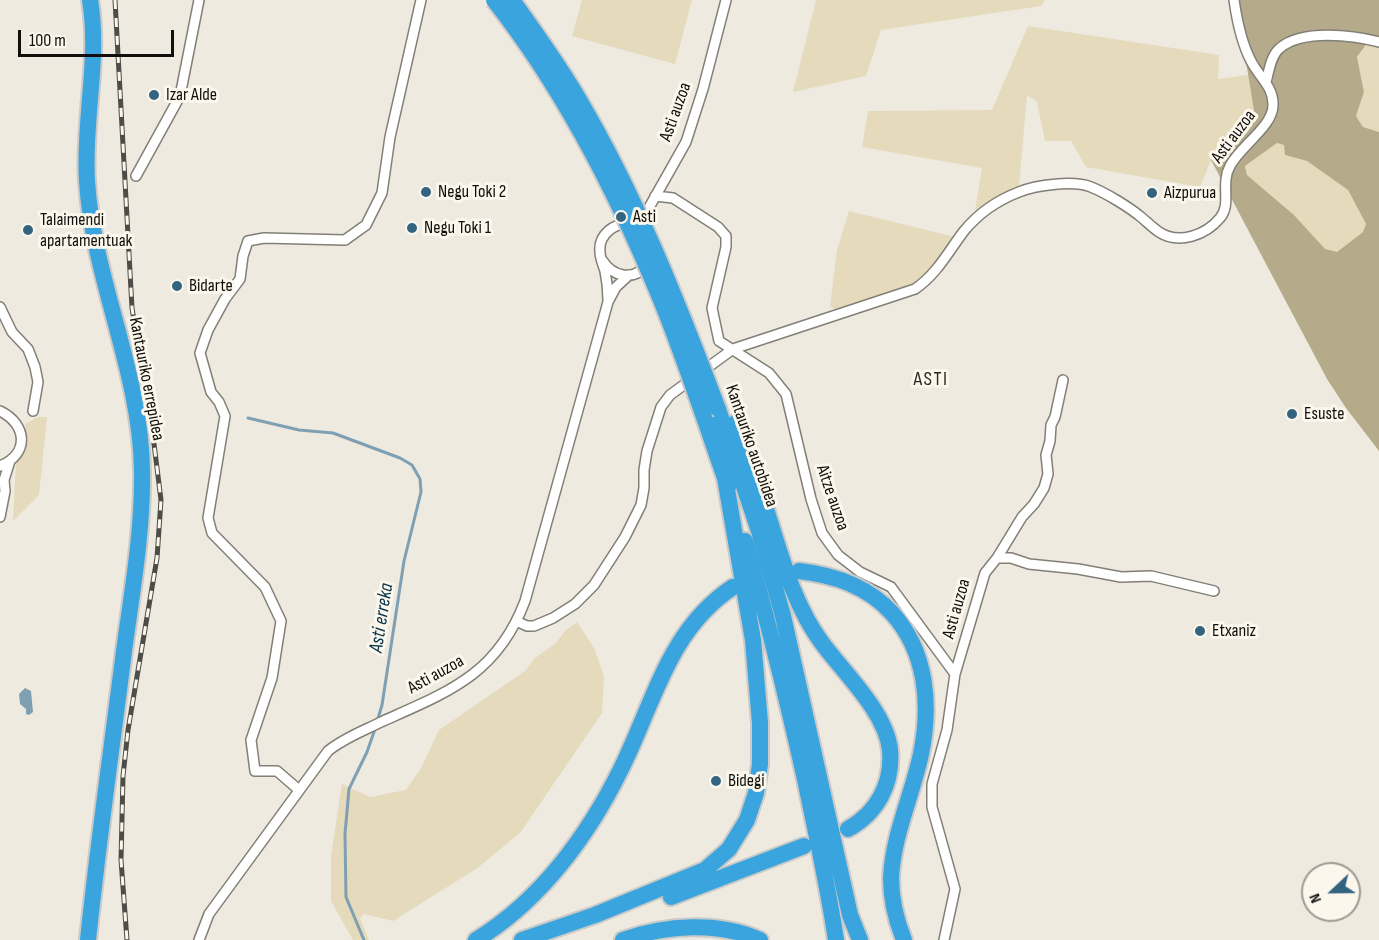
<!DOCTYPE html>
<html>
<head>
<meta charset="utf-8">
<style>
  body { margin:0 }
  #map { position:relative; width:1379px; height:940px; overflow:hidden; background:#eeeae0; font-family:"Sofia Sans Condensed",sans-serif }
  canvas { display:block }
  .north { position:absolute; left:1301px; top:862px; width:60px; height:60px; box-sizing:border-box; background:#fbf7ed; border:2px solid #9d9a93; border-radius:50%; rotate:248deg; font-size:16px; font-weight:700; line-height:24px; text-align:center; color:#100f0b }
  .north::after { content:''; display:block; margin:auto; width:21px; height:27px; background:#326481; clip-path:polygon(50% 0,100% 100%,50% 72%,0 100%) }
  .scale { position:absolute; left:18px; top:30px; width:156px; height:27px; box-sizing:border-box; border:3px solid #100f0b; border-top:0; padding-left:8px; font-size:18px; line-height:21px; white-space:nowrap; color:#100f0b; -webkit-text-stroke:4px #fbf7ed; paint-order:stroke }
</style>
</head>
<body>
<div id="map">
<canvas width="1379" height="940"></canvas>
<div class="north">N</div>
<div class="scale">100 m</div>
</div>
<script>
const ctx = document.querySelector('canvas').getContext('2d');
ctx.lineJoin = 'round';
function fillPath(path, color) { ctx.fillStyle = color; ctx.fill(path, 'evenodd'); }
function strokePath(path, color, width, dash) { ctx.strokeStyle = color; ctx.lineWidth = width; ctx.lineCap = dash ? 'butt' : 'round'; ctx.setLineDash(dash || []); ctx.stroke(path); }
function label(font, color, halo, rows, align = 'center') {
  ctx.font = font + ' "Sofia Sans Condensed",sans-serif'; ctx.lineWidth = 6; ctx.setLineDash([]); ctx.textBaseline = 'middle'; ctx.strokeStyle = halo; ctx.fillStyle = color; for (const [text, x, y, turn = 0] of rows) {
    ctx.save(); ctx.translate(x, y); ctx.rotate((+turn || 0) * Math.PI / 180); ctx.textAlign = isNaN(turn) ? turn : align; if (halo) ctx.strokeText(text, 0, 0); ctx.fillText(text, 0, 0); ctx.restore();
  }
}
fillPath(new Path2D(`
  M582,0H692L675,64L572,36Z
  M816,0H1045L1041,6L881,30L866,76L793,92Z
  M1028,26L1219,55L1218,79L1248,75L1254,111L1211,160L1200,187L1086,167L1071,141H1045L1037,102L1027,95L1019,186L975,210L982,168L862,147L868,111L992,110Z
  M1368,42L1379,43V132L1363,127L1356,116L1364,92L1357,57Z
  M1277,143L1284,145L1286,155L1307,161L1348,190L1366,224L1363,232L1337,252L1325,250L1294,215L1247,175L1245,166Z
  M849,211L955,237L931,270L910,286L838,311L830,306L837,250Z
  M38,417H47L39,495L13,521L16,463L26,445L25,424Z
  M577,622L594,648L604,676L602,713L520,833L476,869L393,921L364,914L360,918L369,940H353L331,901V855L342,784L370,797L406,790L421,768L439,730L525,671L534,659L556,643L565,631Z`), '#e5dabb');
fillPath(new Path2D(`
  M1236,0H1379V43L1368,42L1357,57L1364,92L1356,116L1363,127L1379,132V451L1346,408L1327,379L1211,160L1254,111ZM1277,143L1284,145L1285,155L1307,161L1348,190L1366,224L1363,232L1337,252L1325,249L1294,215L1247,175L1245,166Z`), '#b5aa8a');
fillPath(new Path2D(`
  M25,688L31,691L33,712L29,715L26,714V709L20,704L19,694Z`), '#7f9fb3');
strokePath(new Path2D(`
  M248,418L299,430L333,433L400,458L412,465L420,479L421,492L404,561L382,705L377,722
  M364,940L346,897L345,834L349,789L367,752L375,729`), '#7f9fb3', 3);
const street = new Path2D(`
  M1266,82C1269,71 1271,55 1280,48C1302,29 1353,35 1379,42
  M136,176L180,96L199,0
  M655,196L673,198L718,227L726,236V247L712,308L719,341L769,373L786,394L811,499L822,533L838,555L860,572L891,587L955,674L947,730L932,784V807L955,889L944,940
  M642,220L686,142L703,89L726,0
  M602,260C613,277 634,282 647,264
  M608,300C608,290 607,281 605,271C603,265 600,258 600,252C598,235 615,221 631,225
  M0,307L12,332L28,349L35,367L38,382L33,411
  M0,411C27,424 30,454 0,466
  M0,517L5,491L4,480L10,461
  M997,558H1011L1029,564L1078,569L1121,577L1151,576L1214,591
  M516,621L527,626H534L553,618L575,604L594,585L625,537L641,505L644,488V470L647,451L661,407L670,395L733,349L915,289C937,274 948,252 964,231C978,214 998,200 1019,192C1036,185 1074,180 1091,187C1106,193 1129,207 1141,217C1147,222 1153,228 1159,232C1179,245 1206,235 1220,218C1232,204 1220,184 1230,166C1240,146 1274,126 1273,104C1273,86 1259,77 1251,61C1241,42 1237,21 1234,0
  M955,674L985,573L997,558L1022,517L1034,504L1044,488L1048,474L1046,455L1050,441L1051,425L1055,417L1063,380
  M299,790L277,771H255L251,740L272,678L281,621L265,587L212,533L208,518L225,416L219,402L211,392L200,353L208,330L225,299L240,279L243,256L248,241L264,238L345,240L366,225L382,193L390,137L421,0
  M199,940L209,914L328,751C344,738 363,731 381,722C448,692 497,675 525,601L608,302L616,287L629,275`);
const highway = new Path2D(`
  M718,409L759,531L783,616L850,915L860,940
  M705,420L728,487
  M735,423C746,452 757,480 766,509C781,555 793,604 822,643C844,673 886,712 890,750C893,784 877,813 848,829
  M745,541C768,619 787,699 805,779C816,833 828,886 836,940
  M799,571C835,575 867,586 892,613C927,652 931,705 921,754C912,796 893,835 891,878C891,899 896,920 904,940
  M671,897L804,846
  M88,940C98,843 112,747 124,651C132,592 143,531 142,471C141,372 93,279 87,181C83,120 100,60 90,0
  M476,940C540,901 588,836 621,769C654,703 668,630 733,587
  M522,940L595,915L705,870L729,849L747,820L756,793L760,764V723L753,640L725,478
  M623,940C666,925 718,921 760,940`);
strokePath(street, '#827f76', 12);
strokePath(highway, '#cacac9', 20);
strokePath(street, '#fff', 9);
strokePath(highway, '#39a4dd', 16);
const rail = new Path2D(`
  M115,0L132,308L153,436L161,500L157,558L128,730L123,776L121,860L127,940`);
strokePath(rail, '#4e4c47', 5);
strokePath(rail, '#fbf7ed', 3, [9]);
const highwayBridge = new Path2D(`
  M494,0C564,89 618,195 661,300C677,339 691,380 705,420
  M512,0C535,32 558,64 578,98C636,196 678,303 718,409`);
strokePath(highwayBridge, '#cacac9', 20, []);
strokePath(highwayBridge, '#39a4dd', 16);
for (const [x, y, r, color] of [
  [154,95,6,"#326481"],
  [426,192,6,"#326481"],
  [1152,193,6,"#326481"],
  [621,217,6,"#326481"],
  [412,228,6,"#326481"],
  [28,230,6,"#326481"],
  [177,286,6,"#326481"],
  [1292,414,6,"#326481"],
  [1200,631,6,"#326481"],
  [716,781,6,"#326481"]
]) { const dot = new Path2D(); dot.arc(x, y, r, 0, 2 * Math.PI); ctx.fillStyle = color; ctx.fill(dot); strokePath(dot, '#fbf7ed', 2); }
label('18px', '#100f0b', '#fbf7ed', [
  ["Izar Alde",166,95],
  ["Negu Toki 2",438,192],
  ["Aizpurua",1164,193],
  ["Asti",633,217],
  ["Talaimendi",40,220],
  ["apartamentuak",40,241],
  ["Negu Toki 1",424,228],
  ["Bidarte",189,286],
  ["Esuste",1304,414],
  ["Etxaniz",1212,631],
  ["Bidegi",728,781]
], 'left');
label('18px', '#100f0b', '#fbf7ed', [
  ["Asti auzoa",676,112,-70],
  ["Asti auzoa",1234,137,-53],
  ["Kantauriko errepidea",146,379,79],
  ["Kantauriko autobidea",751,446,71],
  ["Aitze auzoa",832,498,71],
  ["Asti auzoa",957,609,-74],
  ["Asti auzoa",436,675,-29]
]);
ctx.letterSpacing = '1.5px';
label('20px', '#2c2921', '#fbf7ed', [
  ["ASTI",931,380]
]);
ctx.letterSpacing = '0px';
label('italic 20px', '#073349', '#fbf7ed', [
  ["Asti erreka",382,618,-81]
]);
</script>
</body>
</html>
